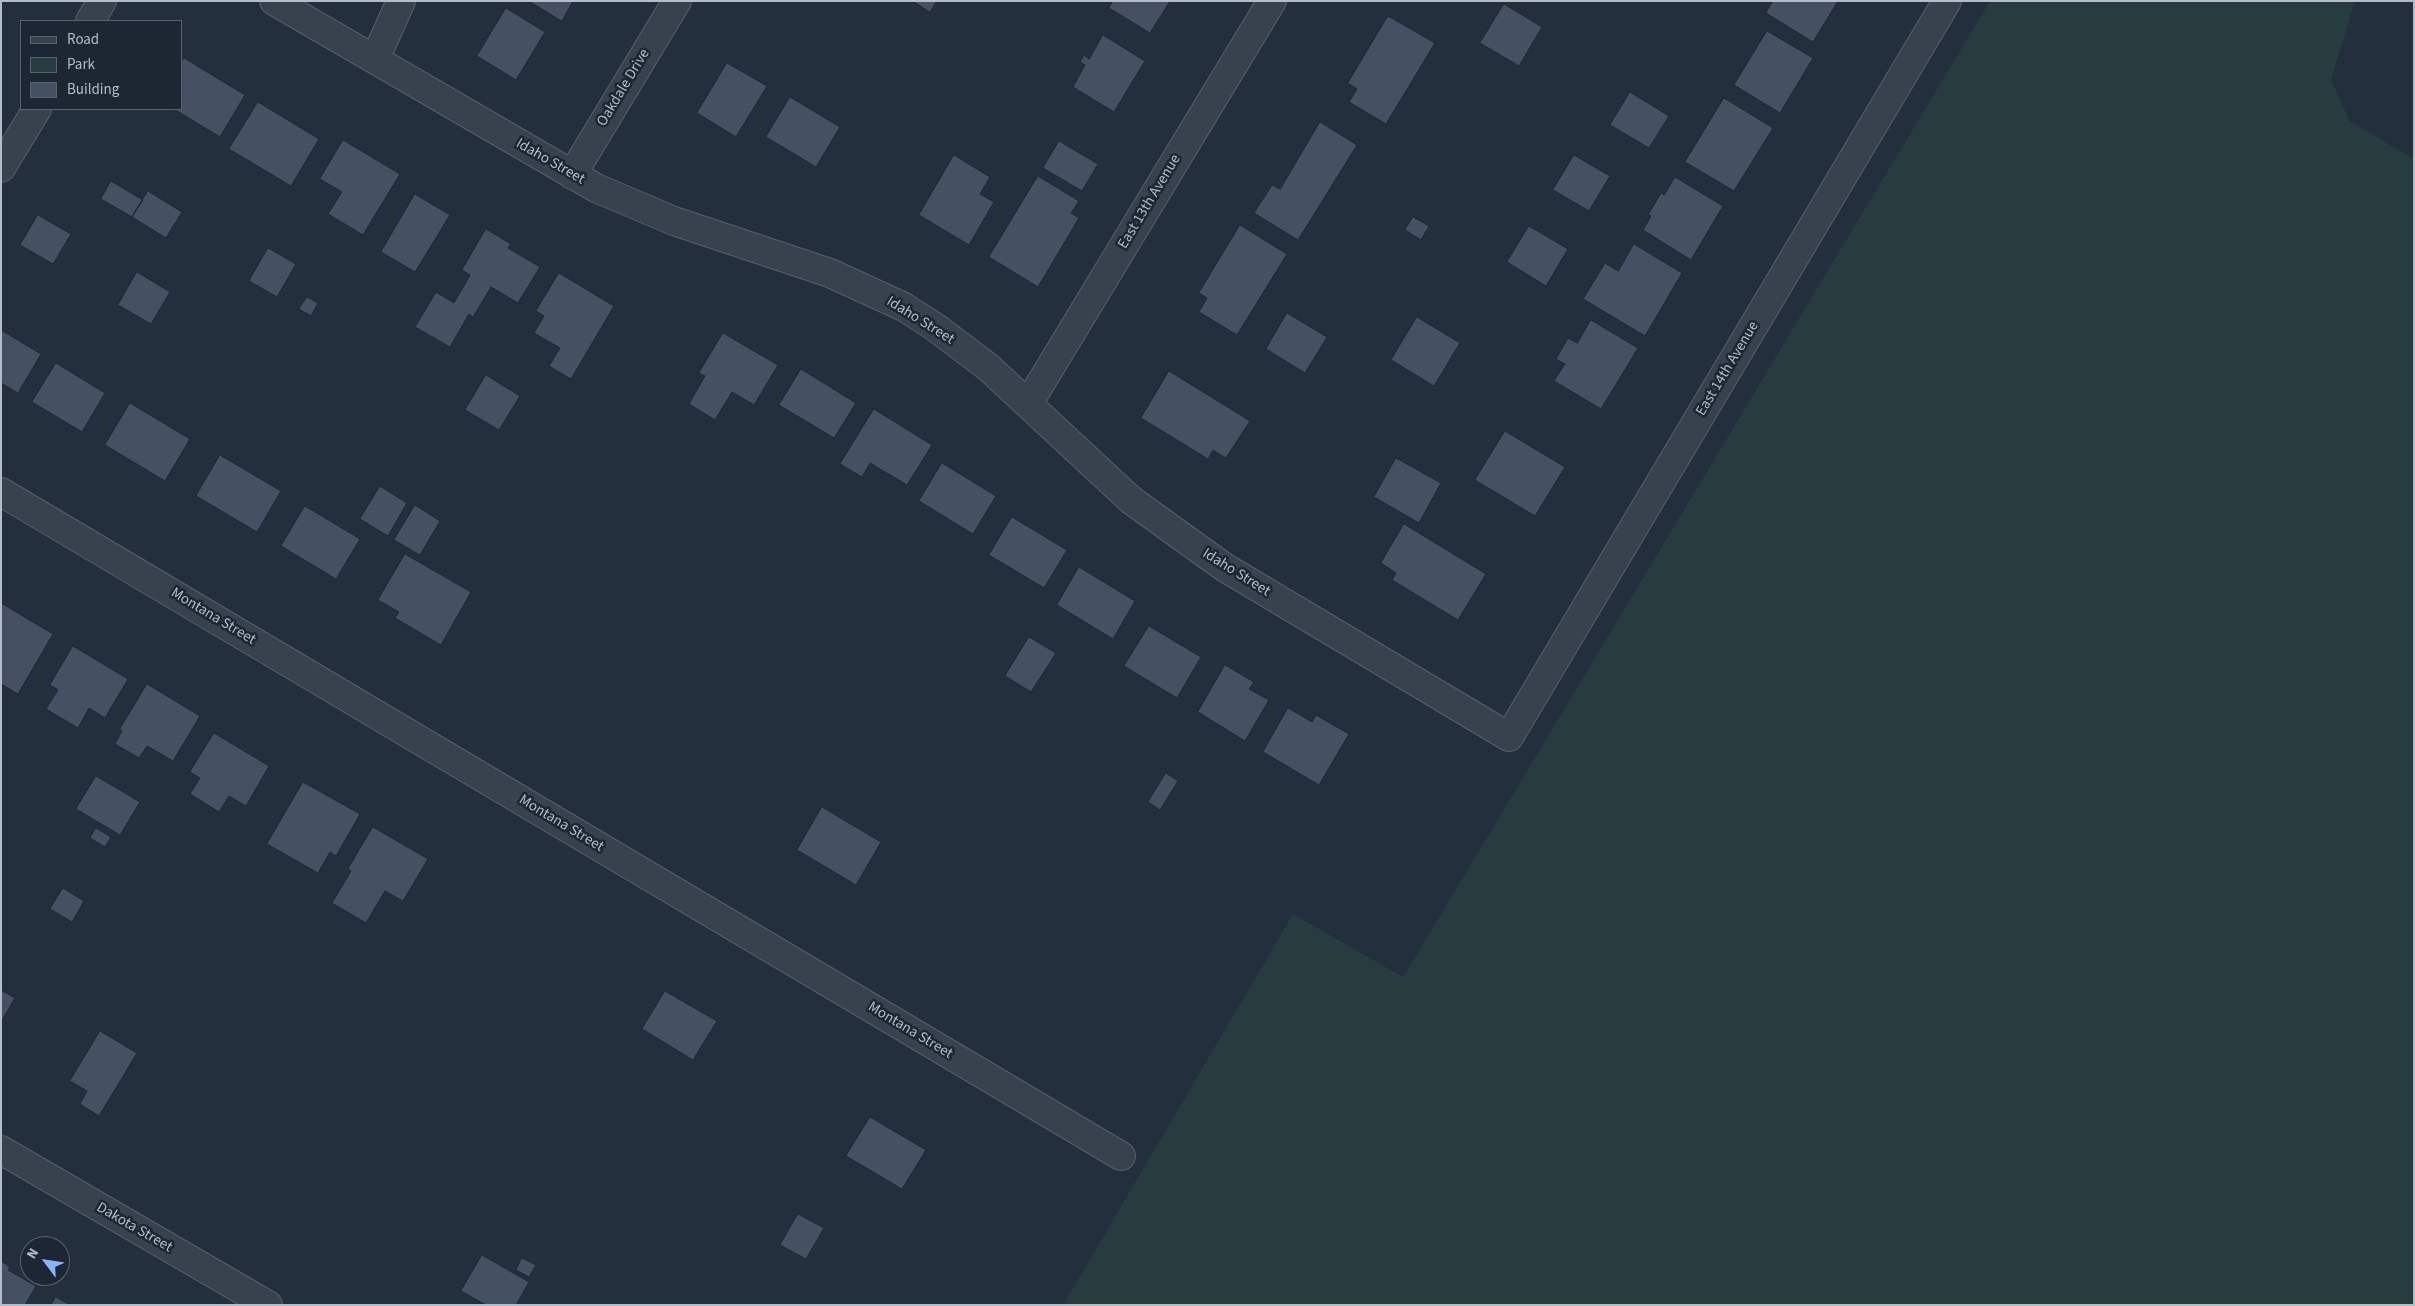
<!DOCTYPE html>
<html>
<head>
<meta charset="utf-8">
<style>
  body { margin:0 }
  #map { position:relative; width:2415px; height:1306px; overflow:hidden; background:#242f3e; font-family:"Source Sans 3",sans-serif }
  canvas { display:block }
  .frame { position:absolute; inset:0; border:2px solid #b4bcc9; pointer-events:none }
  .legend { position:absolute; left:20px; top:20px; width:162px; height:90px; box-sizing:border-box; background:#1d2633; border:1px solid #59626f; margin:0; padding:6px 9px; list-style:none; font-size:15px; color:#b4bcc9 }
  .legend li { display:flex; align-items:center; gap:10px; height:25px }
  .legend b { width:25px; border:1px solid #59626f }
  .north { position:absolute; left:20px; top:1236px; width:50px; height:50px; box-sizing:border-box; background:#1d2633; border:1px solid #59626f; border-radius:50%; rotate:301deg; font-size:14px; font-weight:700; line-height:20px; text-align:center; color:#b4bcc9 }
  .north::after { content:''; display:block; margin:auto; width:18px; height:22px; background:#8ab4f8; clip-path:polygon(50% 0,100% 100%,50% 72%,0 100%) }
</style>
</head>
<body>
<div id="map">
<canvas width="2415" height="1306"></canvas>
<div class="frame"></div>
<ul class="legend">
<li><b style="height:6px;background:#38414e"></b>Road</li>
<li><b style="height:14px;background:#263c3f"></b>Park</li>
<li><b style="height:14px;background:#455162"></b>Building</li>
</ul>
<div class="north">N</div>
</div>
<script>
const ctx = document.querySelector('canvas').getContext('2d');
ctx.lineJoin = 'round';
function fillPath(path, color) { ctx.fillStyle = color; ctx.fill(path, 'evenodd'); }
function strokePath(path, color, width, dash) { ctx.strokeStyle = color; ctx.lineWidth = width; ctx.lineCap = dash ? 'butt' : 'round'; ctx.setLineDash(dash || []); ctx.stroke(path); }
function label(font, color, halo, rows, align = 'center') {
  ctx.font = font + ' "Source Sans 3",sans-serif'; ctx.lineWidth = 5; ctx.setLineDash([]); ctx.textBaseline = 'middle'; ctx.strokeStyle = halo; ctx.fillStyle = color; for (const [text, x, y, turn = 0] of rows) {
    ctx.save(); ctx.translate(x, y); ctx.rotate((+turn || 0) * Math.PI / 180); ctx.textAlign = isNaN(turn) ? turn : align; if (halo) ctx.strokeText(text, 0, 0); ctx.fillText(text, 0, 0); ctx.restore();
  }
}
fillPath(new Path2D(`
  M1990,1H2355L2331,80L2350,121L2414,159V1305H1063L1293,914L1403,977Z`), '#263c3f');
const building = new Path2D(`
  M529,1H573L562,21Z
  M913,1H937L930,12Z
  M1113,1H1170L1150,33L1109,8Z
  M1773,1H1838L1813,42L1766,13Z
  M1504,4L1542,27L1519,66L1480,43Z
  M506,8L545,32L516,80L477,56Z
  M1388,16L1435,43L1386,124L1349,102L1357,89L1348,83Z
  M1767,31L1813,58L1780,113L1734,85Z
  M1103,35L1145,61L1114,112L1073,87L1085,65L1080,62L1084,55L1089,59Z
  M184,58L245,95L220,137L174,109H181V62Z
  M727,63L767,86L736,137L697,113Z
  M1630,92L1669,116L1649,148L1610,125Z
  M790,97L840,127L816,167L766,137Z
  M1724,98L1773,128L1734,191L1685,162Z
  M258,102L319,139L291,186L229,149Z
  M1320,122L1357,145L1298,240L1254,213L1272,185L1280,189Z
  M343,140L400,174L363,235L328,214L342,192L320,179Z
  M1059,141L1098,164L1082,191L1043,168Z
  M954,155L990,177L980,194L994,202L969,245L919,215Z
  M1574,155L1610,176L1589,211L1553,190Z
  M1038,176L1079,201L1071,213L1079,218L1038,287L989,257Z
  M1675,177L1723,206L1691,260L1643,230L1651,216L1648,215L1661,193L1664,195Z
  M111,181L143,200L132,217L101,199Z
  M148,191L182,212L166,238L132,217Z
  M415,194L450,215L415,272L381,252Z
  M38,215L71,234L53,264L20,245Z
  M1413,217L1429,226L1421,240L1405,230Z
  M1240,225L1287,254L1237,335L1199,312L1207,298L1199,293Z
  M1529,226L1568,249L1546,286L1507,262Z
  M486,229L511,244L508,248L540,267L518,303L491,287L473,317L469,314L450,347L415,327L436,292L454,303L470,275L462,270Z
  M1634,244L1682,273L1645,336L1583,299L1605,263L1618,271Z
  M268,248L296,264L277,297L249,281Z
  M137,272L170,292L151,324L118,305Z
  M559,273L614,306L571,379L549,366L560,348L534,333L544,316L536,311Z
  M307,297L318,303L311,316L299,309Z
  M1287,313L1327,337L1305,373L1266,349Z
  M1417,317L1460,343L1434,386L1391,360Z
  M1591,320L1638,348L1601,409L1554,381L1565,364L1556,359L1568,338L1577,343Z
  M1,330L41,354L18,393L1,383Z
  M723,333L778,365L754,405L732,392L715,420L689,404L705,376L699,373Z
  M56,363L105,393L82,432L32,402Z
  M801,369L856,403L834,438L779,405Z
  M1169,371L1250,421L1226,458L1213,450L1208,459L1141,418Z
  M486,375L520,396L499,430L465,410Z
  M130,403L190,439L165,481L105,445Z
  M874,409L932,445L907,485L870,463L862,477L840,464Z
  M1505,431L1565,467L1535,516L1475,480Z
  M220,455L281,491L257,532L196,496Z
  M1396,458L1441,483L1419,523L1374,497Z
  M942,463L996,496L973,534L919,501Z
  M380,486L407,503L388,536L360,519Z
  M415,505L440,521L420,555L394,540Z
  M305,506L360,539L336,579L281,546Z
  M1012,517L1067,550L1044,588L989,555Z
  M1404,524L1486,574L1458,620L1392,580L1396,573L1381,563Z
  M405,554L471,592L441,645L395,618L399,612L378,600Z
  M1079,567L1135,601L1113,639L1057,605Z
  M1,603L53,634L18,694L1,684Z
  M1149,626L1201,657L1177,698L1124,666Z
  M1029,637L1056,653L1031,692L1005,676Z
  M73,646L128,679L105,718L89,708L78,728L46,709L58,690L50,685Z
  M1225,665L1254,682L1249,689L1269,700L1245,741L1198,712Z
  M147,684L200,716L173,761L147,746L139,758L115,744L122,731L120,729Z
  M1288,708L1312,722L1316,715L1349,734L1319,785L1263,752Z
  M214,733L269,766L246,806L229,796L219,812L190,794L200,778L190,772Z
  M1166,773L1178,781L1160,810L1148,802Z
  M96,776L140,802L120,835L76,809Z
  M303,782L360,814L336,856L330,852L318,873L267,844Z
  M822,807L881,842L856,885L797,850Z
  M373,827L428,859L403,901L385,891L366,923L332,903L351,871L348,869Z
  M96,828L111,837L105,847L90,838Z
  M63,888L84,901L72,922L50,909Z
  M1,990L15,998L1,1022Z
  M665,991L717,1021L693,1060L642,1029Z
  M100,1031L137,1053L99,1116L80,1104L87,1091L70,1081Z
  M870,1117L926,1150L902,1189L846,1156Z
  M798,1214L824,1228L806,1259L780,1245Z
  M482,1255L529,1282L516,1305H486L461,1291Z
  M522,1258L536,1265L529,1277L516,1270Z
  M1,1261L10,1267L8,1270L36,1286L25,1305H1Z
  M56,1297L70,1305H51Z`);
fillPath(building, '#455162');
strokePath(building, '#1f2835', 1);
const minor = new Path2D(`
  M274,1L596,188L674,221L830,273L904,307L935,327L988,367L1131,500L1224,567L1509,737L1947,1
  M90,21L102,1
  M375,59L401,1
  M1,168L37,109
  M572,175L677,1
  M1028,404L1272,1
  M1,492L1121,1156
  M1,1150L268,1305`);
strokePath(minor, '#565f6c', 30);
strokePath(minor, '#38414e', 28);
label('15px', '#b4bcc9', '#1d2633', [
  ["Oakdale Drive",624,88,-59],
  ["Idaho Street",550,162,30],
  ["East 13th Avenue",1150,202,-59],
  ["Idaho Street",920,321,32],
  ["East 14th Avenue",1728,369,-59],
  ["Idaho Street",1236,573,32],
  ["Montana Street",213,617,31],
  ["Montana Street",561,824,31],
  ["Montana Street",910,1031,31],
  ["Dakota Street",134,1228,30]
]);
</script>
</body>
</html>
